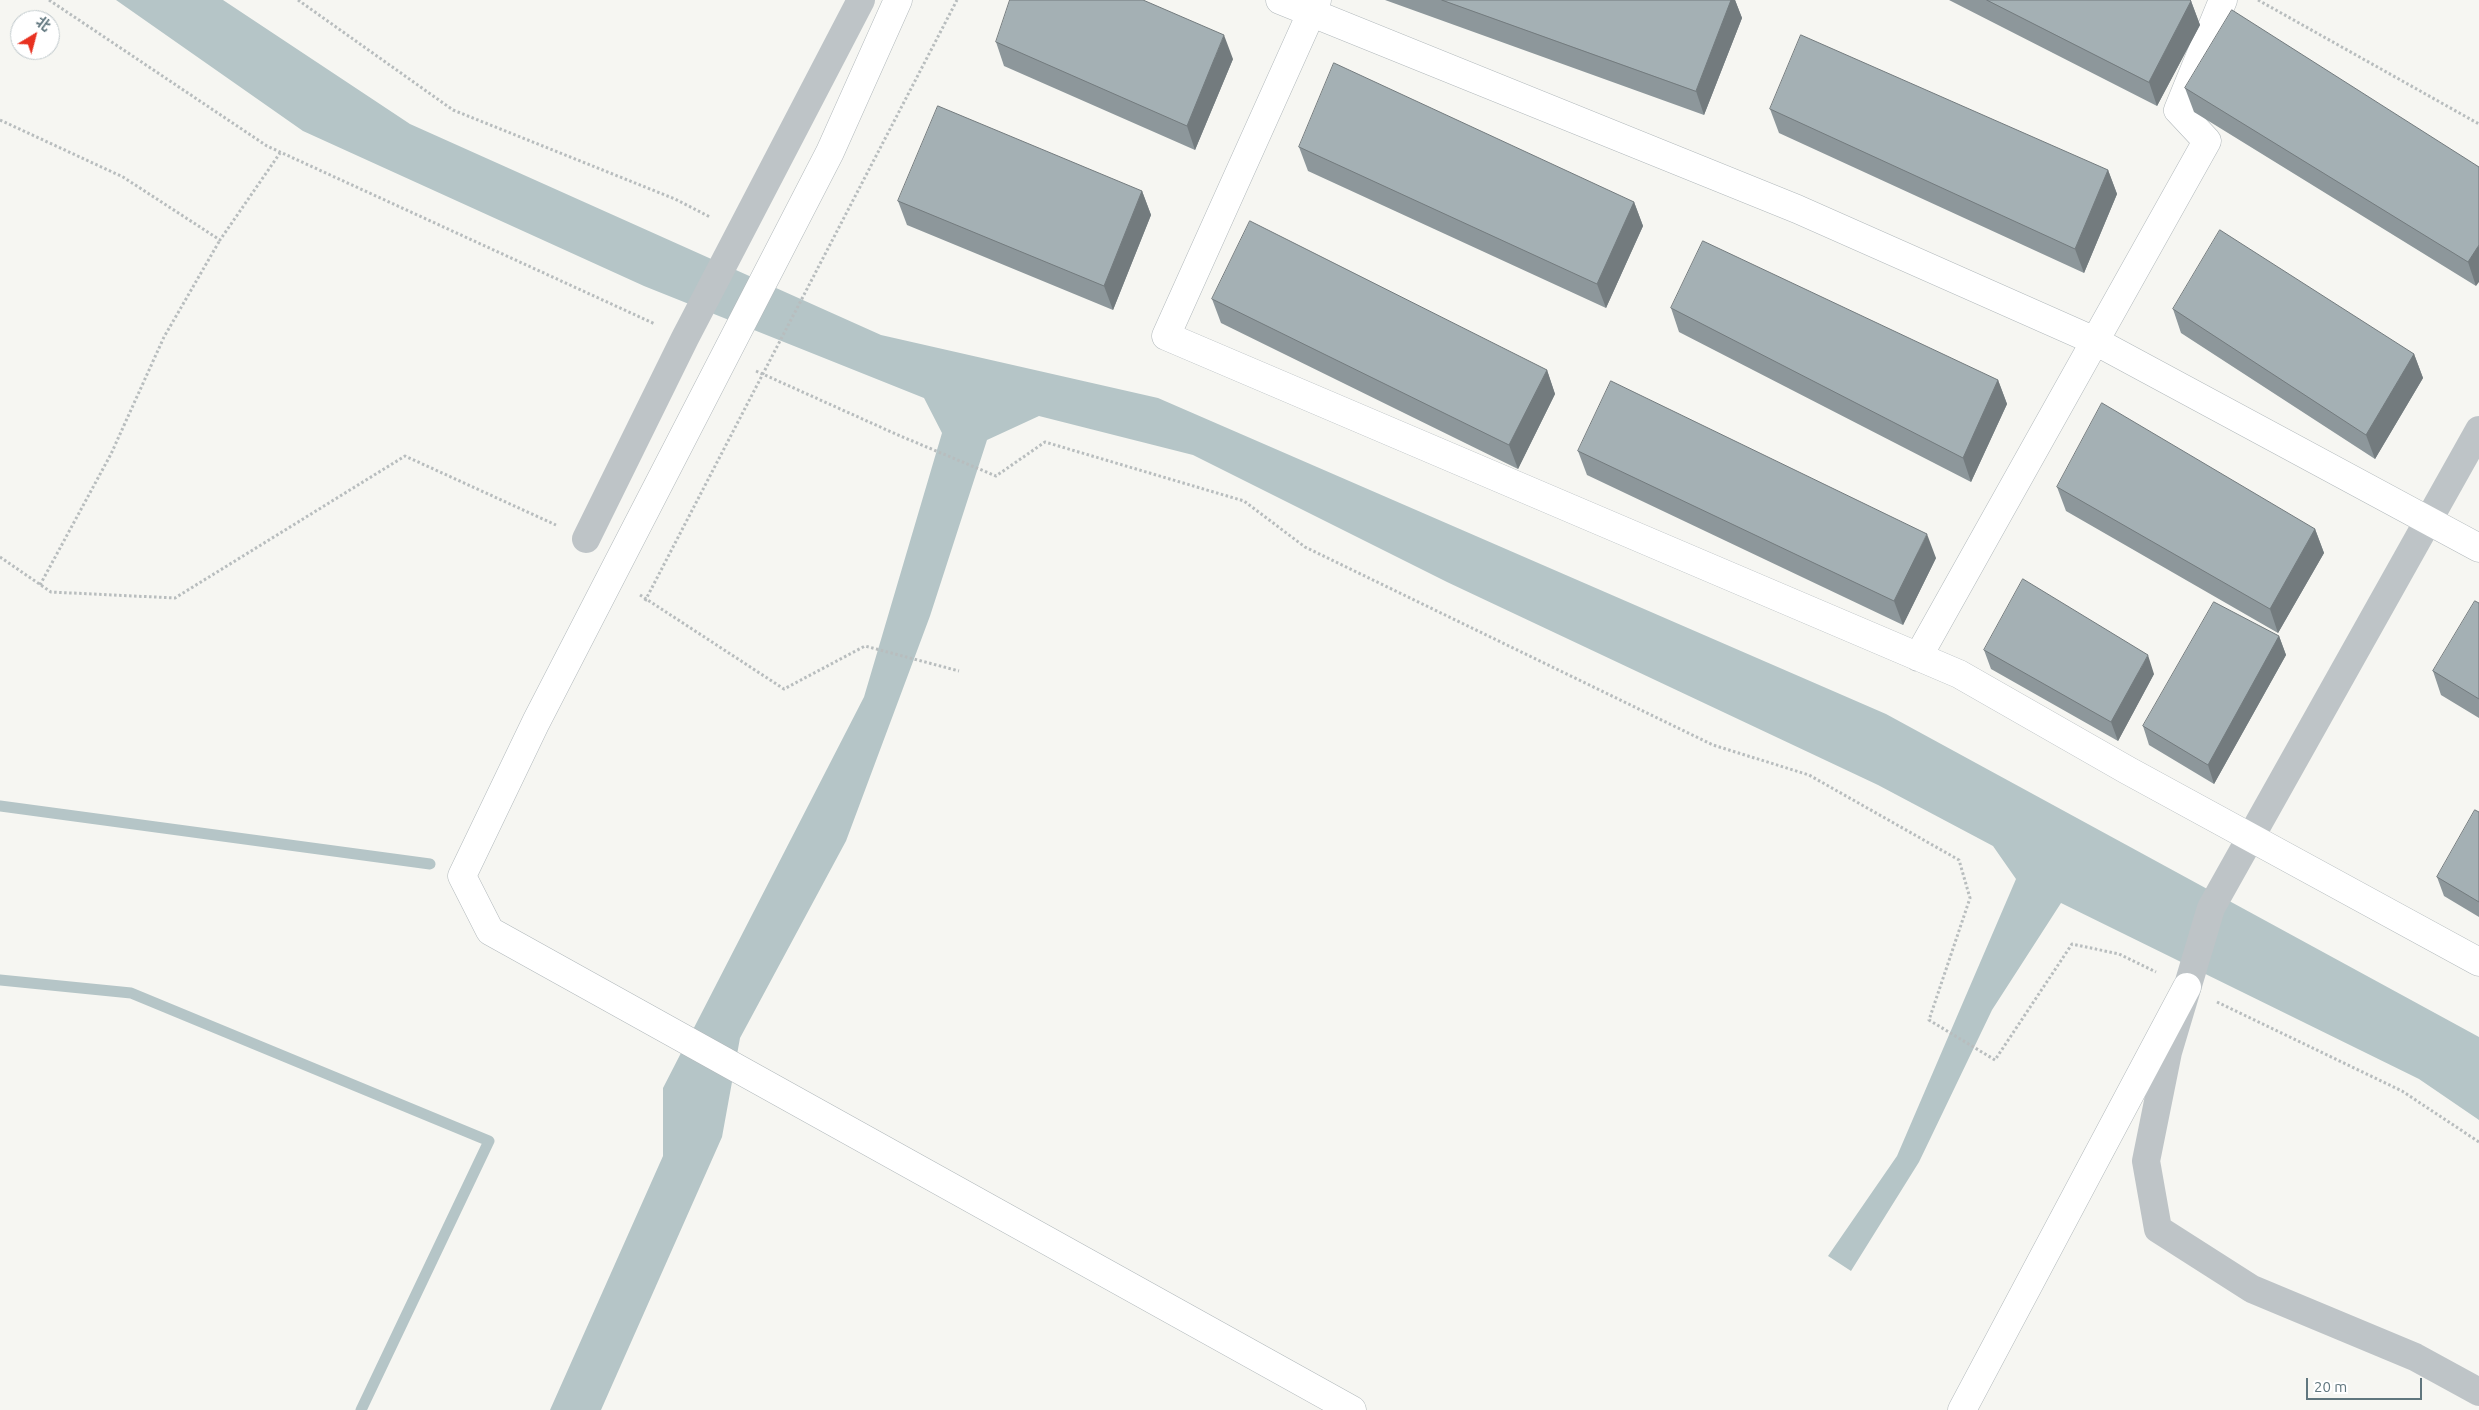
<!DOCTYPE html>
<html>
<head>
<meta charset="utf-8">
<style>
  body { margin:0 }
  #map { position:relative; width:2479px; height:1410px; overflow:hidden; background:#f6f6f2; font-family:Ubuntu,"Noto Sans SC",sans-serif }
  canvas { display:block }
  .north { position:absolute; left:10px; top:10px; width:50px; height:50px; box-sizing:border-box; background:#fff; border:1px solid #bfc8cb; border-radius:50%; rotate:37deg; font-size:14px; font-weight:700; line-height:20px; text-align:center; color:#60767e }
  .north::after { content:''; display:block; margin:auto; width:18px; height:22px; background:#e83120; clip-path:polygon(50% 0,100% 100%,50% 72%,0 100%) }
  .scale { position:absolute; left:2306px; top:1378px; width:116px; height:22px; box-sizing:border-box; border:2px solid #60767e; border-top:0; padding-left:6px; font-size:15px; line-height:18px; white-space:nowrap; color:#60767e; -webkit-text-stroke:4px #fff; paint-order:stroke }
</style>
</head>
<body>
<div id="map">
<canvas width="2479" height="1410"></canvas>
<div class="north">北</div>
<div class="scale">20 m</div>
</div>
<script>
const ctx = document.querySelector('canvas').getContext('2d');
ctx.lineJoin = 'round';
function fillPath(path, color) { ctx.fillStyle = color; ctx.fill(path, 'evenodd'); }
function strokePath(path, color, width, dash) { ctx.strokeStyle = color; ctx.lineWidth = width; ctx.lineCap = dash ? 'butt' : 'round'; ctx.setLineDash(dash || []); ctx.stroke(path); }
fillPath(new Path2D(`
  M116,0H223L410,124L881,335L1158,398L1886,714L2479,1037V1120L2419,1079L2061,903L1992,1010L1919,1162L1851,1271L1828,1256L1897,1156L2016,879L1993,846L1878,785L1447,582L1193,455L1039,416L987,440L930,616L846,841L740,1038L722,1137L601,1410H550L663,1156V1088L864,697L942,433L924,398L644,286L303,131Z`), '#b5c5c7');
strokePath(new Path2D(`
  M0,806L430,864
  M0,980L131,993L489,1141L361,1410`), '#b5c5c7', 11);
const secondary = new Path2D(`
  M898,0L830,152L536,722L462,876L490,931L1352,1410
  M1280,0L1797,209L2095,341L2479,548
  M1317,0L1166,336L1959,674L2127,770L2479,962
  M1918,657L2207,141L2178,110L2223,0
  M1962,1410L2187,987`);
strokePath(secondary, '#b1b8bb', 29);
strokePath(new Path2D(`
  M49,0L267,146L655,324
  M298,0L453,110L675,199L710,217
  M2258,0L2479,124
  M0,120L123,177L220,240L280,153
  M756,371L898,435L996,476L1045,442L1244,501L1305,547L1713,745L1809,775L1959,860L1970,898L1929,1020L1995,1060L2072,944L2119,954L2156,972
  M0,557L51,592L175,598L405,456L556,525
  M40,585L111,454L164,337L220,240
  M640,595L784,689L865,646L959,671
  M645,601L957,0
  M2217,1002L2402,1091L2479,1142`), '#b8bdbe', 3, [2.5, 2.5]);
strokePath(new Path2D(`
  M2479,430L2211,908L2168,1052L2146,1161L2158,1229L2252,1289L2415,1357L2479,1392
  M586,539L685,338L861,0`), '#bec4c7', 28);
strokePath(secondary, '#fff', 28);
fillPath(new Path2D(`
  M1385,0H1735L1742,18L1704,115Z
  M1949,0H2190L2191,1L2200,25L2157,106Z
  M996,42L1233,59L1195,150L1004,66Z
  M2185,88L2479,167L2476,286L2194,112Z
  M1770,109L2108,170L2117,194L2084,273L1779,133Z
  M1299,147L1634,202L1643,226L1606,308L1308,171Z
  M1142,191L1151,215L1113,310L907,225L898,201Z
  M1212,299L1547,370L1555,394L1518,469L1221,323Z
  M1671,308L1998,380L2007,404L1971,482L1679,332Z
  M2173,309L2414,354L2423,378L2375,459L2181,333Z
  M1578,451L1936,558L1903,625L1587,475Z
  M2057,487L2315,529L2324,553L2278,633L2066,511Z
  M2479,603V718L2441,695L2433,671Z
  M2279,636L2286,655L2214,784L2149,745L2143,726Z
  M1984,650L2154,674L2118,741L1991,669Z
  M2479,812V917L2444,896L2437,877Z`), '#8d979b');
fillPath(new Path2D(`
  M1731,0H1735L1742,18L1704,115L1696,91Z
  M2191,1L2200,25L2157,106L2149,82Z
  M1224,35L1233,59L1195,150L1187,126Z
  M2108,170L2117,194L2084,273L2075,249Z
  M1142,191L1151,215L1113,310L1104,286Z
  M1634,202L1643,226L1606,308L1597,284Z
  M2479,245V282L2476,286L2468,262Z
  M2414,354L2423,378L2375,459L2366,435Z
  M1547,370L1555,394L1518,469L1509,445Z
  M1998,380L2007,404L1971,482L1963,458Z
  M2315,529L2324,553L2278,633L2270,609Z
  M1927,534L1936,558L1903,625L1894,601Z
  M2279,636L2286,655L2214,784L2208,765Z
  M2148,655L2154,674L2118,741L2111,722Z`), '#737b7e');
const building = new Path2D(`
  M1010,0H1143L1224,35L1187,126L996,42Z
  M1442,0H1731L1696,91Z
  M1987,0H2190L2191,1L2149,82Z
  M2232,10L2479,167V245L2468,262L2185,88Z
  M1801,35L2108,170L2075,249L1770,109Z
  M1334,63L1634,202L1597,284L1299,147Z
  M938,106L1142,191L1104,286L898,201Z
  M1250,221L1547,370L1509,445L1212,299Z
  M2220,230L2414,354L2366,435L2173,309Z
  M1703,241L1998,380L1963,458L1671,308Z
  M1611,381L1927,534L1894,601L1578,451Z
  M2102,403L2315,529L2270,609L2057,487Z
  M2023,579L2148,655L2111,722L1984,650Z
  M2475,601L2479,603V699L2433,671Z
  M2214,602L2279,636L2208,765L2143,726Z
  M2475,810L2479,812V902L2437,877Z`);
fillPath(building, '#a4b0b4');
strokePath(building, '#737b7e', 1);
</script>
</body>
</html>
